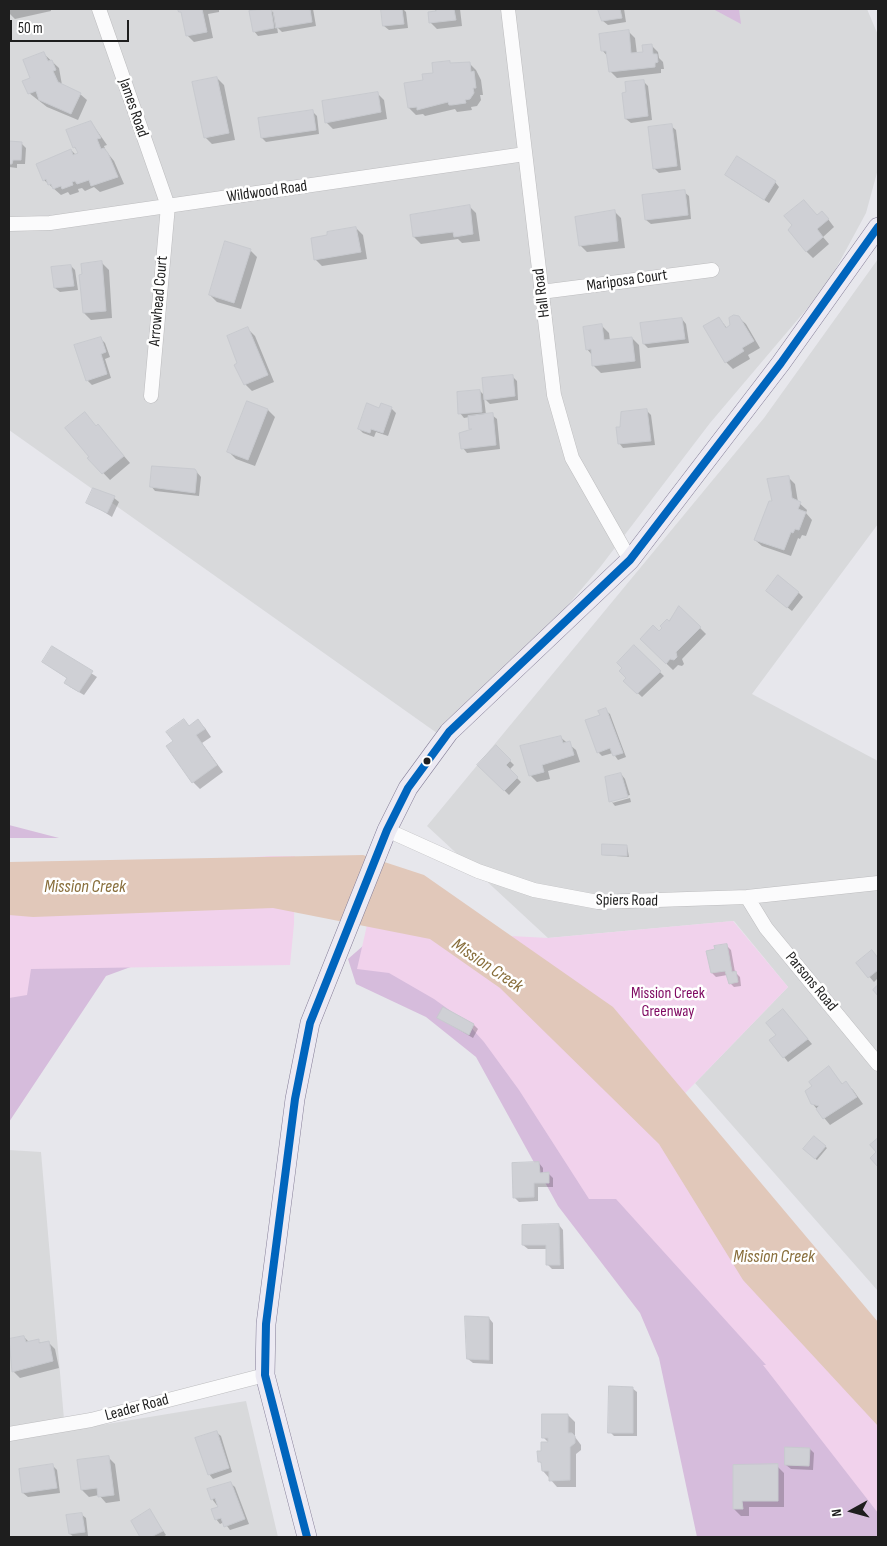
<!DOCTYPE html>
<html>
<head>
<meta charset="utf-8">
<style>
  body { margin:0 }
  #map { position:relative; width:887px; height:1546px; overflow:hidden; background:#e7e7ec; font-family:"Sofia Sans Condensed",sans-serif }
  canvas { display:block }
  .frame { position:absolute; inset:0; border:10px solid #1e1e1e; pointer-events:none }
  .north { position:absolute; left:827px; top:1486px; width:50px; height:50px; -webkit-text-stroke:4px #fff; paint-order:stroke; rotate:263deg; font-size:14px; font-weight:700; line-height:20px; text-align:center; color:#1e1e1e }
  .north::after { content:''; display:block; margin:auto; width:18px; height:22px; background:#1e1e1e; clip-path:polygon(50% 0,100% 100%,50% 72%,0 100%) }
  .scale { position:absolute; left:10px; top:20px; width:119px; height:22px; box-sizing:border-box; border:2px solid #1e1e1e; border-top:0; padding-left:6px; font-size:15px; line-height:18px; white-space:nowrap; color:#1e1e1e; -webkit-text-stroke:4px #fff; paint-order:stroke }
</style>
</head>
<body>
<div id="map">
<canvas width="887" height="1546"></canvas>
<div class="frame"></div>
<div class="north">N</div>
<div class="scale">50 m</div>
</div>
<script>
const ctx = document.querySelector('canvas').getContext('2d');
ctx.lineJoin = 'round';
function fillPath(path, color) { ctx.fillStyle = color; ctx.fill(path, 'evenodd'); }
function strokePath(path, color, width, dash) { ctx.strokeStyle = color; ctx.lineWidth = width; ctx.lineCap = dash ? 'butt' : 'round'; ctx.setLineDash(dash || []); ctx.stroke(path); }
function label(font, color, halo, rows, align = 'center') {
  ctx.font = font + ' "Sofia Sans Condensed",sans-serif'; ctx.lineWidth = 5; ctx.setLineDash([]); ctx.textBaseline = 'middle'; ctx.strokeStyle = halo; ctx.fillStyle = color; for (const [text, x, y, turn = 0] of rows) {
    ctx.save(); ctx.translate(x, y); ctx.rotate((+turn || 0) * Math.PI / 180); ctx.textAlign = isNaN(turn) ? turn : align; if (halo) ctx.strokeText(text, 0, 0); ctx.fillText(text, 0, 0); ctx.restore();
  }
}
fillPath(new Path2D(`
  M9,9H867L878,35V169L866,213L827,285L710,423L601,566L451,743L9,430Z
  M878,259V524L752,694L878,761V1291L695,1083L788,987L734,921L548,938L427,826L764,418Z
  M9,1150L41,1152L65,1431L246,1401L278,1537H9Z`), '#d8d9db');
fillPath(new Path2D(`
  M713,9H739L741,24Z
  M9,825L59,838H9Z
  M9,886L147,961L106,976L9,1122Z
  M407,937L878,1429V1537H697L659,1358L640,1313L558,1206L476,1057L426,1017L356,984L348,959L364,945Z`), '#d6bcdc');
fillPath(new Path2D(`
  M269,856H295L294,924L290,965L31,969L27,995L9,998V870L141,866Z
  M375,890L511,936L548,938L733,921L788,987L663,1116L878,1349V1513L763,1365H766L616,1199H589L519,1090L484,1042L466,1022L434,999L389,973L357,969Z`), '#f1d2ec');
fillPath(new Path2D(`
  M363,855L424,875L613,1007L878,1322V1426L743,1280L659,1144L500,988L430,939L273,908L33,917L9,915V862Z`), '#e1c8ba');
fillPath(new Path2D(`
  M9,9H51V11L15,19L9,13Z
  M181,9H219V12L208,14L213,38L194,42L187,35Z
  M270,9L275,14L274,9H313L316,26L282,32L277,27L278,33L258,36L254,31Z
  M383,9H403L406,12L408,28L389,30L384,26Z
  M434,9H460L462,26L437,29L430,22L437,12Z
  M600,9H624L626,22L608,25L603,21Z
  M628,31L635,38L637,54L644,53L651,45L658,52L659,58L663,62L664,69H661V73L617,78L610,71L608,57L603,51Z
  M44,54L59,68L62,85L80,94L87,100L78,120L47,107L29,93L32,78Z
  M469,63L476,70L481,80L483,95H480L481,100L477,106L471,107L472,110L457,112L455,109L425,116L423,114L416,115L409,108L425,81Z
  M217,78L224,85L235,140L212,144L205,137Z
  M643,81L648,86L652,120L631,123L626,119L627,93Z
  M377,93L384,100L387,119L333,129L326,122Z
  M312,111L317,116L319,134L266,142L262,138Z
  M91,122L107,145L104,146L106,151L114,161L124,184L100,192L94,187L85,191L82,188L78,189L79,192L70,195L68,192L61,195L44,180L71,150L76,155L79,152L74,147Z
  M671,126L676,130L681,170L659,173L654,168Z
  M9,142L21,143L26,148L25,164H17V168L9,167Z
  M731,179L775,182L779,187L769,203Z
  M684,192L689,196L691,219L651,224L646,220Z
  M469,206L476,213L480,241L462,243L458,239L421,244L414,237Z
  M614,211L621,218L625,248L587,252L580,245Z
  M817,216L828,219L834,227L823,237L829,244L813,258L806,251Z
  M356,228L363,235L367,259L322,266L315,259Z
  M250,250L257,257L241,309L217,302L210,295Z
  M102,263L109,270L112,318L91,320L84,313L80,276Z
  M71,266L75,270L78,290L60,292L55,288Z
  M738,317L746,324L760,348L748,355L750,359L733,369L726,362L705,327L719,318L727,328Z
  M682,319L686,324L689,343L648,348L644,344Z
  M602,326L609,333L610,341L632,338L639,345L641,368L601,373L594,366L592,355L587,349Z
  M248,329L255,336L274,382L252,391L245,384Z
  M101,339L105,343L110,357L105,359L111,378L92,385L87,380Z
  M512,376L517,381L518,400L490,404L484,398L486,415H492L497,419L500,449L467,453L463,448L473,431L469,417L464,418L460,413L480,391L485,396Z
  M248,402L268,410L275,417L255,466L236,459L229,452Z
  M391,408L396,413L388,436L376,432L374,437L363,433L359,429L380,409Z
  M647,411L651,415L655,445L623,448L619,443Z
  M98,426L130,463L110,480L89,458Z
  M195,470L201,477L199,496L155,491L151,486Z
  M788,477L795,484L798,502L807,510L806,513L812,520L806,536L802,535L800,539L798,538L791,556L762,546L755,540Z
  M114,498L119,502L112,517L88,502Z
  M798,592L803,597L792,611L772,595Z
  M680,608L706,634L682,659L684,664L682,666L678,665L673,670L641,639L659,633Z
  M634,647L664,676L642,697L625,681L628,678Z
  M53,648L97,677L84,695L70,687L66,682L68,679L43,662Z
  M605,710L610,714L626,757L618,760L613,753L602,756L598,752L601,716Z
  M184,721L190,727L198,721L205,728L211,737L202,743L223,772L200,789L193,782L175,742Z
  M560,737L576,750L580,762L548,771L550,779L537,782L530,775Z
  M496,747L514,765L509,770L521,782L509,795L479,765Z
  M621,774L625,779L630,795L612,800V803L630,798L631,802L615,806L611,801Z
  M627,846L629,857L603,855Z
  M726,945L731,950L735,972L740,977L741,986L734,987L730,983L727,975L716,977L712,973Z
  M872,952L878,959V978L874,982L858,964Z
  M787,1015L812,1044L788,1062L771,1040L778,1035Z
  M439,1018L474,1025L478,1029L473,1038Z
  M829,1068L843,1085L846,1083L853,1090L863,1104L830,1125L812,1103L814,1086Z
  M814,1137L827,1148L817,1160L804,1149Z
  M539,1163L543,1168V1174L548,1173L553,1178V1187H538V1201L519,1202L514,1197Z
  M559,1225L563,1230L564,1269H552L548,1265L547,1249H528L523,1245Z
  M489,1318L493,1323V1364L473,1363L468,1359Z
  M24,1337L30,1343L48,1342L55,1349L59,1368L20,1378L13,1371L9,1340Z
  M632,1388L637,1392V1436H614L610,1432Z
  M568,1415L575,1422V1437L581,1445V1450L576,1454V1487H557L543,1471V1465L539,1461L549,1443L544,1438Z
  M216,1432L221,1436L232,1472L213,1479L209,1474Z
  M810,1449L814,1453L813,1470L791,1469L786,1465Z
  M108,1457L115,1464L120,1501L106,1503L99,1495L89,1497L82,1490Z
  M53,1466L57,1470L60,1493L28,1497L23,1493Z
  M734,1466H777L784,1473V1507H749V1516H741L734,1509Z
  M230,1483L235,1487L249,1524L230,1530L224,1522L220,1524L216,1519L219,1508L212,1499Z
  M150,1511L166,1535L163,1537H142L132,1521Z
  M81,1514L86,1518L88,1536L74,1537L70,1534L68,1516Z`), '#0003');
const building = new Path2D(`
  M178,9H202L207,32L186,36L181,12H179Z
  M271,9L274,28L253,32L249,11Z
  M273,9H310L312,22L276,28Z
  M381,9H402L404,24L383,26Z
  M436,9H454L456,20L429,23L428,12L436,11Z
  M598,9H620L622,18L602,21Z
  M629,30L631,53L643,52L642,45L652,44L653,54H657L658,62L655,63V67L609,72L606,51H601L599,34Z
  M44,52L48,61L52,60L56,70L53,71L58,82L81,93L71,114L39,100L36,91L28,94L22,81L30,78L23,60Z
  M450,61V63L470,62L471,72L474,71L476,88H473L474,93L470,99L465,100L466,103L452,105H449L448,102L417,110V107L408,108L404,83L423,80L422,74L433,73L432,63Z
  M217,77L229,133L204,138L192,82Z
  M644,80L648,116L625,119L622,93L626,92L625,82Z
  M378,92L381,112L325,123L322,101Z
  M313,110L316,130L261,138L258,118Z
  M91,121L101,138L97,139L101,149L104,148L108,153L118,177L91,186L89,180L77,184L75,181L72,182L73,185L62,189L61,186L53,189L51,184L48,185L46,179L43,181L36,164L71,149L73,155L78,153L75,147L73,148L66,130Z
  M672,124L677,166L653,169L648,127Z
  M9,141L22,142L21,160H13L12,164H9Z
  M737,156L776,181L764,200L725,175Z
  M685,190L688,215L645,220L642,195Z
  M804,200L817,215L822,211L829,219L817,229L823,237L806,252L788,230L792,225L784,216Z
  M470,205L473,234L454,237L453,232L413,237L410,215Z
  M615,210L618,241L579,246L575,217Z
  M356,227L361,252L314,260L311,238L327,235V232Z
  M225,241L251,249L234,303L209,295Z
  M102,261L106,311L83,313L79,275L82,274L81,264Z
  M71,265L74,286L54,288L51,267Z
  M734,315L739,316L754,341L742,348L744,351L725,363L703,326L719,317L726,328L730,325L729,318Z
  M682,318L685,339L643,344L640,323Z
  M602,324L604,340L632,337L635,361L592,366L591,349L586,350L583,327Z
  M248,327L268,375L244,385L234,365L237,363L227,336Z
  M101,337L106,352L101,354L107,374L86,381L74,345Z
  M513,375L515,396L484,400L482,378Z
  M480,390L482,412L458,414L457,392Z
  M247,401L268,409L248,460L227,452Z
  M367,403L379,408L381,403L392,407L383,433L371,429L370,433L358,429Z
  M647,409L651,441L618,444L616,427H620L621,412Z
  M85,412L96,426L98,424L124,456L102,474L87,458L89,457L65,428Z
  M493,413L496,445L461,449L459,433L472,429H469L468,416Z
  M152,466L195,469L197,472L195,493L150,487Z
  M789,476L792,498L801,502L798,509L806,512L799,530L795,529L793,533L791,532L784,550L754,540L769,501H772L767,479Z
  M93,488L115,496L107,513L86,503Z
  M778,575L799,592L787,608L766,591Z
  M679,606L701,627L676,652L677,657L674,660L670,659L666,664L640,639L653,625L659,631L662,628L660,626L667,619L669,621Z
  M634,645L661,671L637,694L623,681L626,678L619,671L622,668L617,663Z
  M52,646L93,671L79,692L64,683L67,678L42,662Z
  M606,708L623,753L613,756L610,748L597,753L585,720L600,715L598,711Z
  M184,719L189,726L198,719L205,729L196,735L217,765L192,783L166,746L173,741L166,732Z
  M561,736L563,743L570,741L574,755L542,765L544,772L529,776L520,746Z
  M496,745L511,760L506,765L518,777L504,791L477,765Z
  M621,773L628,797L609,802L605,777Z
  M602,844L627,845V856L602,855Z
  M727,944L732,972L736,971L738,982L729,984L725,971L711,973L706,951L715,949L714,946Z
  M872,950L878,958V970L868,978L856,963Z
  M878,985V996L873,990Z
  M443,1007L474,1024L469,1035L437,1018Z
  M783,1009L808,1039L783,1058L769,1040L776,1035L766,1023Z
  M829,1066L842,1084L846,1081L857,1097L823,1119L816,1109L819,1106L811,1104L805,1091L812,1086L809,1082Z
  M814,1136L826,1146L815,1159L803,1149Z
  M878,1138V1167L870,1158L876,1152L870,1145Z
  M539,1162L540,1173L549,1172V1183H534V1197L513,1198L512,1163Z
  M559,1224L560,1265H546V1245H522V1225Z
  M465,1316L489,1317V1360L467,1359Z
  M24,1336L26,1342L39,1339V1343L49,1341L53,1361L12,1372L9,1339Z
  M609,1386L633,1387V1433H608Z
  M542,1414H568V1433H572L575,1436V1443L570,1447V1480L549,1481V1471H542L541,1462H538L537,1451H541V1442H548V1438H542Z
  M217,1431L229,1468L208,1475L195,1438Z
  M785,1447L810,1448L809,1466L785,1465Z
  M109,1456L114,1495L98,1497L97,1488L81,1490L77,1460Z
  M53,1464L57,1488L22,1493L19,1469Z
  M778,1464V1501H742L743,1509H733V1465Z
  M231,1482L245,1519L224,1527L221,1518L215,1520L211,1509L218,1507L215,1498L211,1500L207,1489Z
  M150,1509L163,1531L151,1537H140L131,1521Z
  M82,1513L85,1532L69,1534L66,1515Z`);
fillPath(building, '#cfd0d5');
strokePath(building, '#c8cacf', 1);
const minor = new Path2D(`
  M99,9L168,206L151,396
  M508,9L554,395L572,458L630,560
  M9,224L50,223L525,154
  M541,292L712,270
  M387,830L478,871L534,890L598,902L747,897L878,883
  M747,897L766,928L878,1064
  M9,1434L91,1420L265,1375`);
const secondary = new Path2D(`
  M307,1537L265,1375L266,1324L295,1099L310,1023L387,830L408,788L449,732L630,560L781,363L878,227`);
strokePath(minor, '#bdbdbf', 15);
strokePath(secondary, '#857e97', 20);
strokePath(minor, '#fbfbfc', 14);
strokePath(secondary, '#eceaf3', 19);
strokePath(new Path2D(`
  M307,1537L265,1375L266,1324L295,1099L310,1023L387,830L408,788L449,732L630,560L781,363L878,227`), '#0065bd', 8);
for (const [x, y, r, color] of [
  [427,761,4.5,"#1e1e1e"]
]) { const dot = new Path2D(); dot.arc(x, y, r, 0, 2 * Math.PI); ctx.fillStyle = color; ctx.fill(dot); strokePath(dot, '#fff', 2); }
label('16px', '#1e1e1e', '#fff', [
  ["James Road",133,108,71],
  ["Wildwood Road",267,192,-8],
  ["Mariposa Court",627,281,-8],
  ["Hall Road",542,293,-97],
  ["Arrowhead Court",159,301,-85],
  ["Spiers Road",627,901,1],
  ["Parsons Road",811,982,50],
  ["Leader Road",137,1408,-15]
]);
label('16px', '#7f0a62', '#fff', [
  ["Mission Creek",668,994],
  ["Greenway",668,1012]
]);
label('italic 18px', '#886e3b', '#fff', [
  ["Mission Creek",85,887],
  ["Mission Creek",487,966,34],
  ["Mission Creek",774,1257]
]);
</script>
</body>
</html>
